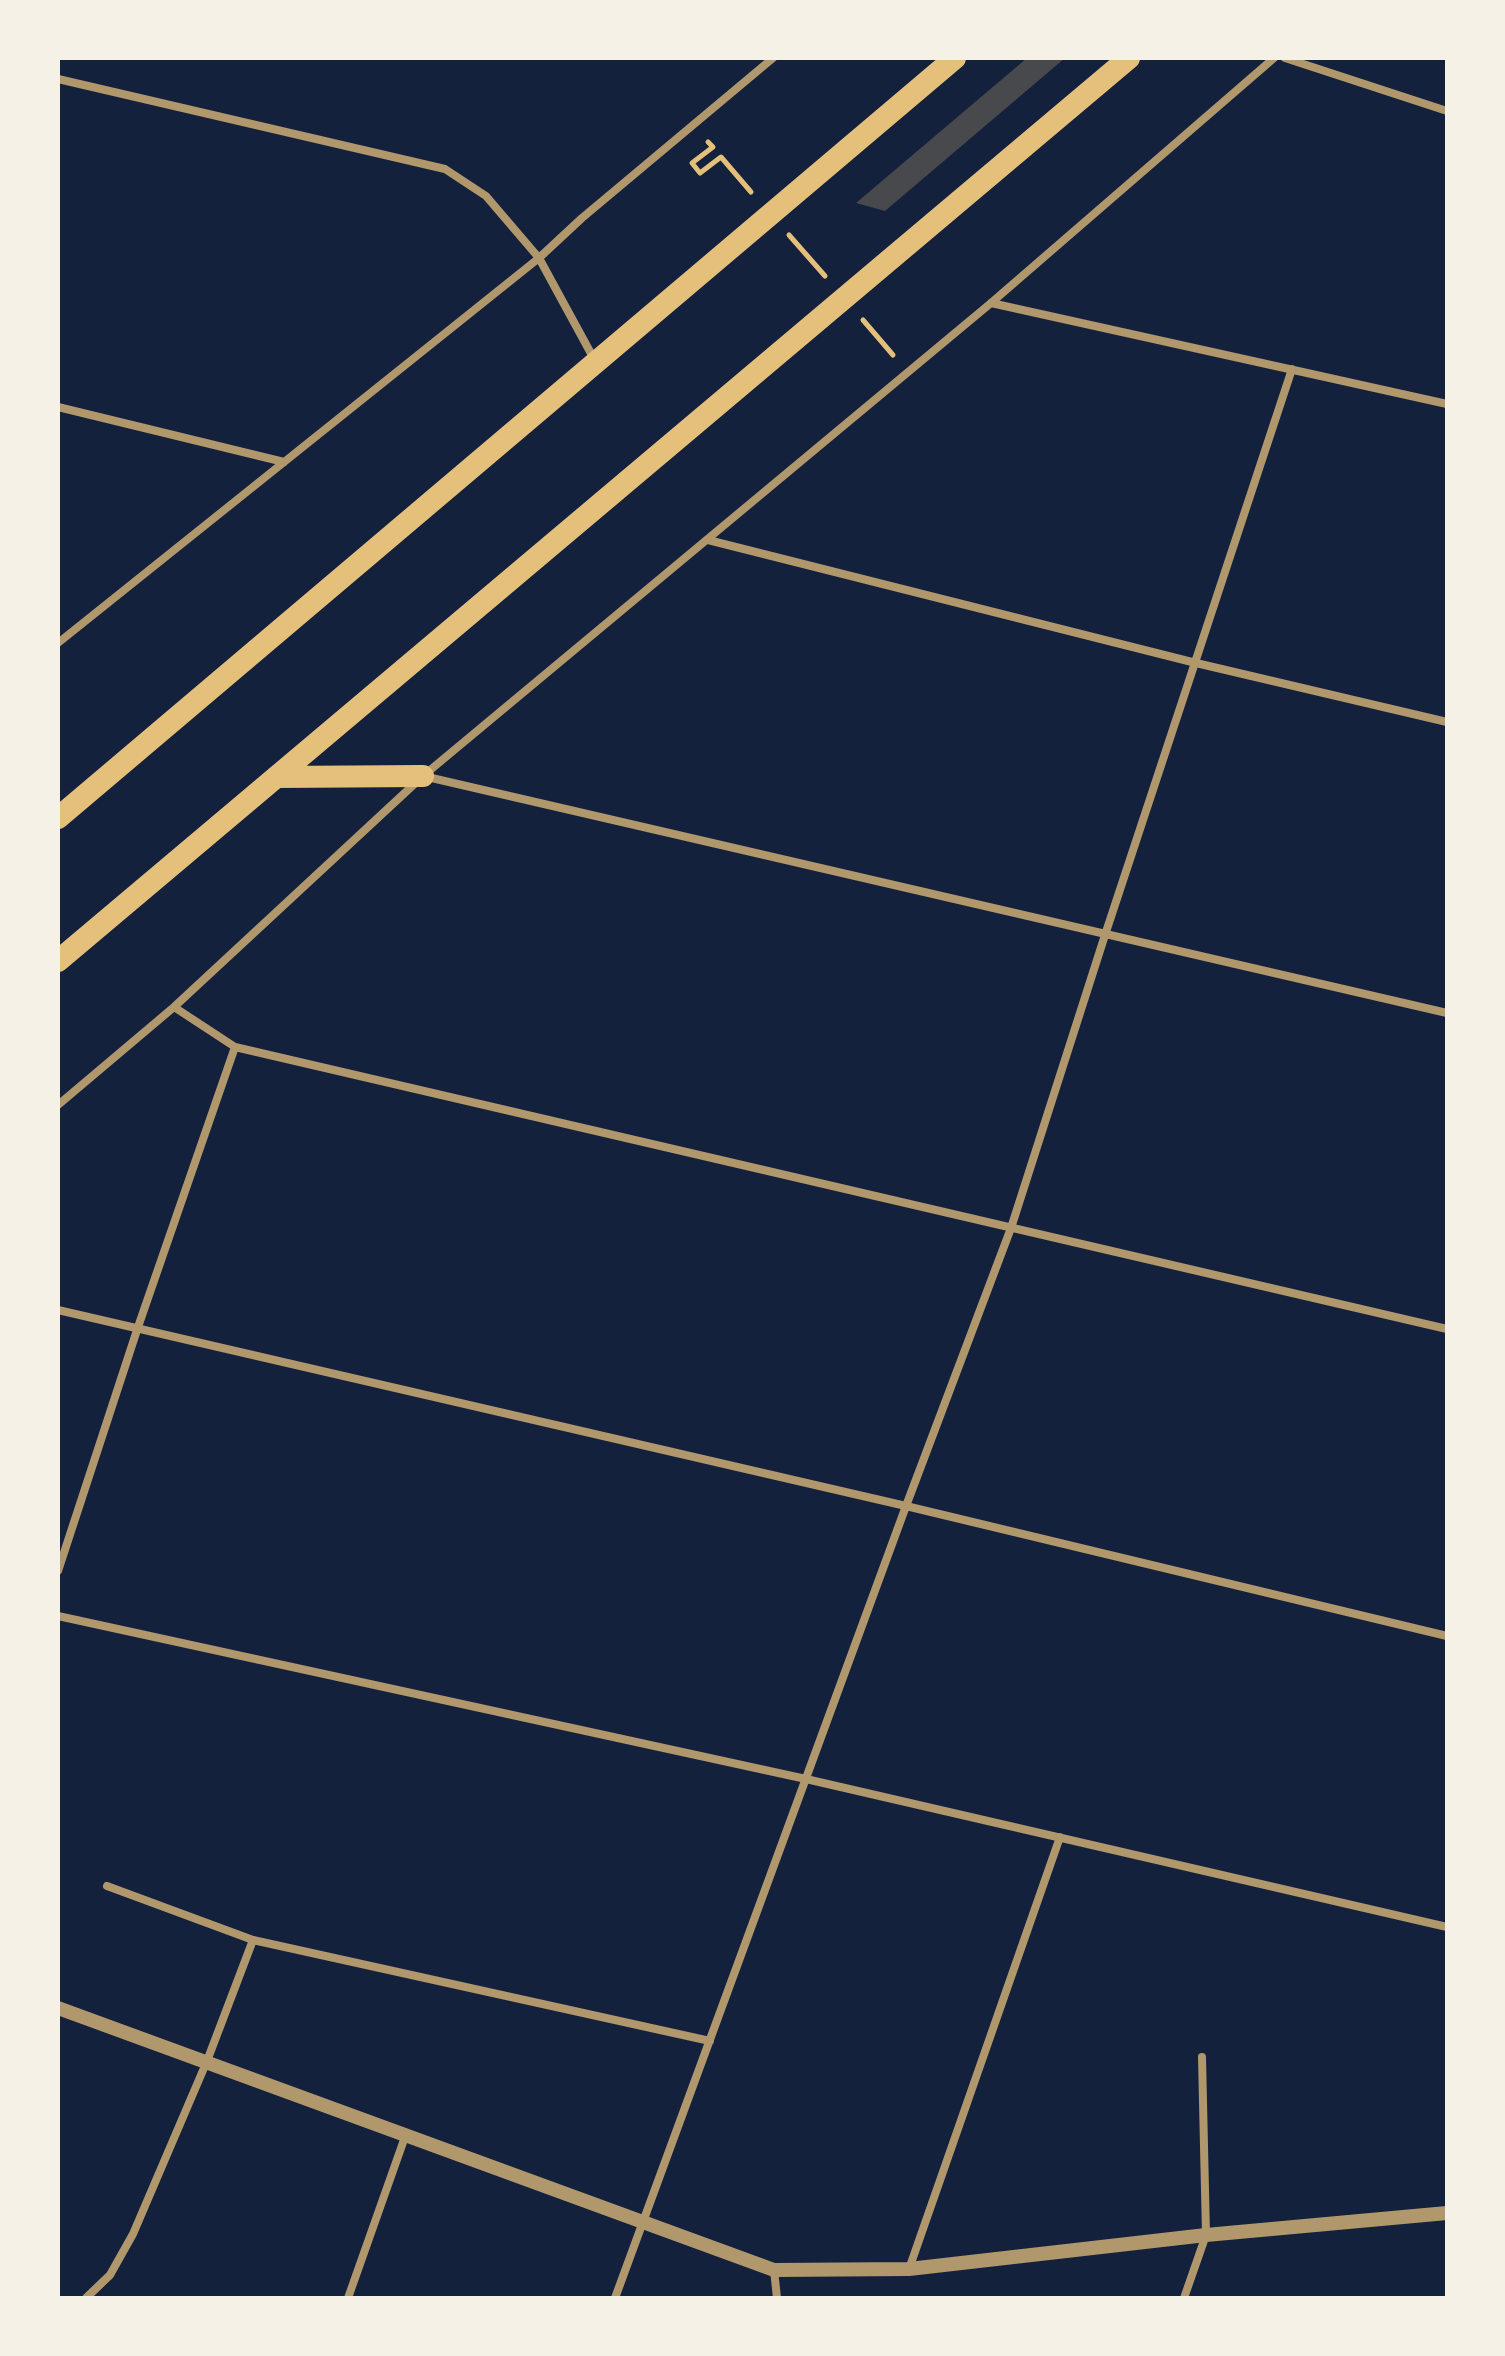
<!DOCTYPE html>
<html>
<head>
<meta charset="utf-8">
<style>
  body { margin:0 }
  #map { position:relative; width:1505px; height:2356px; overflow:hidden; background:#14213d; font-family:"Space Grotesk",sans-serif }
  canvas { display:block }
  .frame { position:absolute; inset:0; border:60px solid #f6f1e7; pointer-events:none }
</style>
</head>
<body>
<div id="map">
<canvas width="1505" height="2356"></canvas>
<div class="frame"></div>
</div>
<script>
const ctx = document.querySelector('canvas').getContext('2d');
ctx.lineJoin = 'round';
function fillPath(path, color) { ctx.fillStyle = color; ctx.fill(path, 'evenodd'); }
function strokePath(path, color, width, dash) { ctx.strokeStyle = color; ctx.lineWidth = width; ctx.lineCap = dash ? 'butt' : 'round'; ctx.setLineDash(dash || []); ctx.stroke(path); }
fillPath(new Path2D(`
  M1027,58H1065L885,211L856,203Z`), '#48494c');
strokePath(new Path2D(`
  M708,142L713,147L692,163L700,173L721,157L751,192
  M789,235L825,276
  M863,320L893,355`), '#e5c07b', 5);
strokePath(new Path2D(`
  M1285,58L1447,111
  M58,79L445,169L486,196L539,258L594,359
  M991,303L1447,404
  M58,407L284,462
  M708,540L1196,663L1447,722
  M58,643L539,258L582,218L773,58
  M423,776L1447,1013
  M174,1007L235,1047L1447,1329
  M58,1105L174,1007L423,776L991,303L1274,58
  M58,1310L906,1506L1447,1636
  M58,1571L138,1327L235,1047
  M58,1616L806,1779L1447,1927
  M107,1886L253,1940L710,2041
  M909,2269L1060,1837
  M774,2270L777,2298
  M86,2298L110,2275L133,2234L207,2061L253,1940
  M348,2298L406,2134
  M615,2298L906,1506L1011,1228L1105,935L1292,369
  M1184,2298L1206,2235L1202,2057`), '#b1986c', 8);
strokePath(new Path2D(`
  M58,2008L774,2270L909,2269L1206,2235L1447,2213`), '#b1986c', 14);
strokePath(new Path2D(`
  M276,777L423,776
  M58,818L955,58
  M58,961L1129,58`), '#e5c07b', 22);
</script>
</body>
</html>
